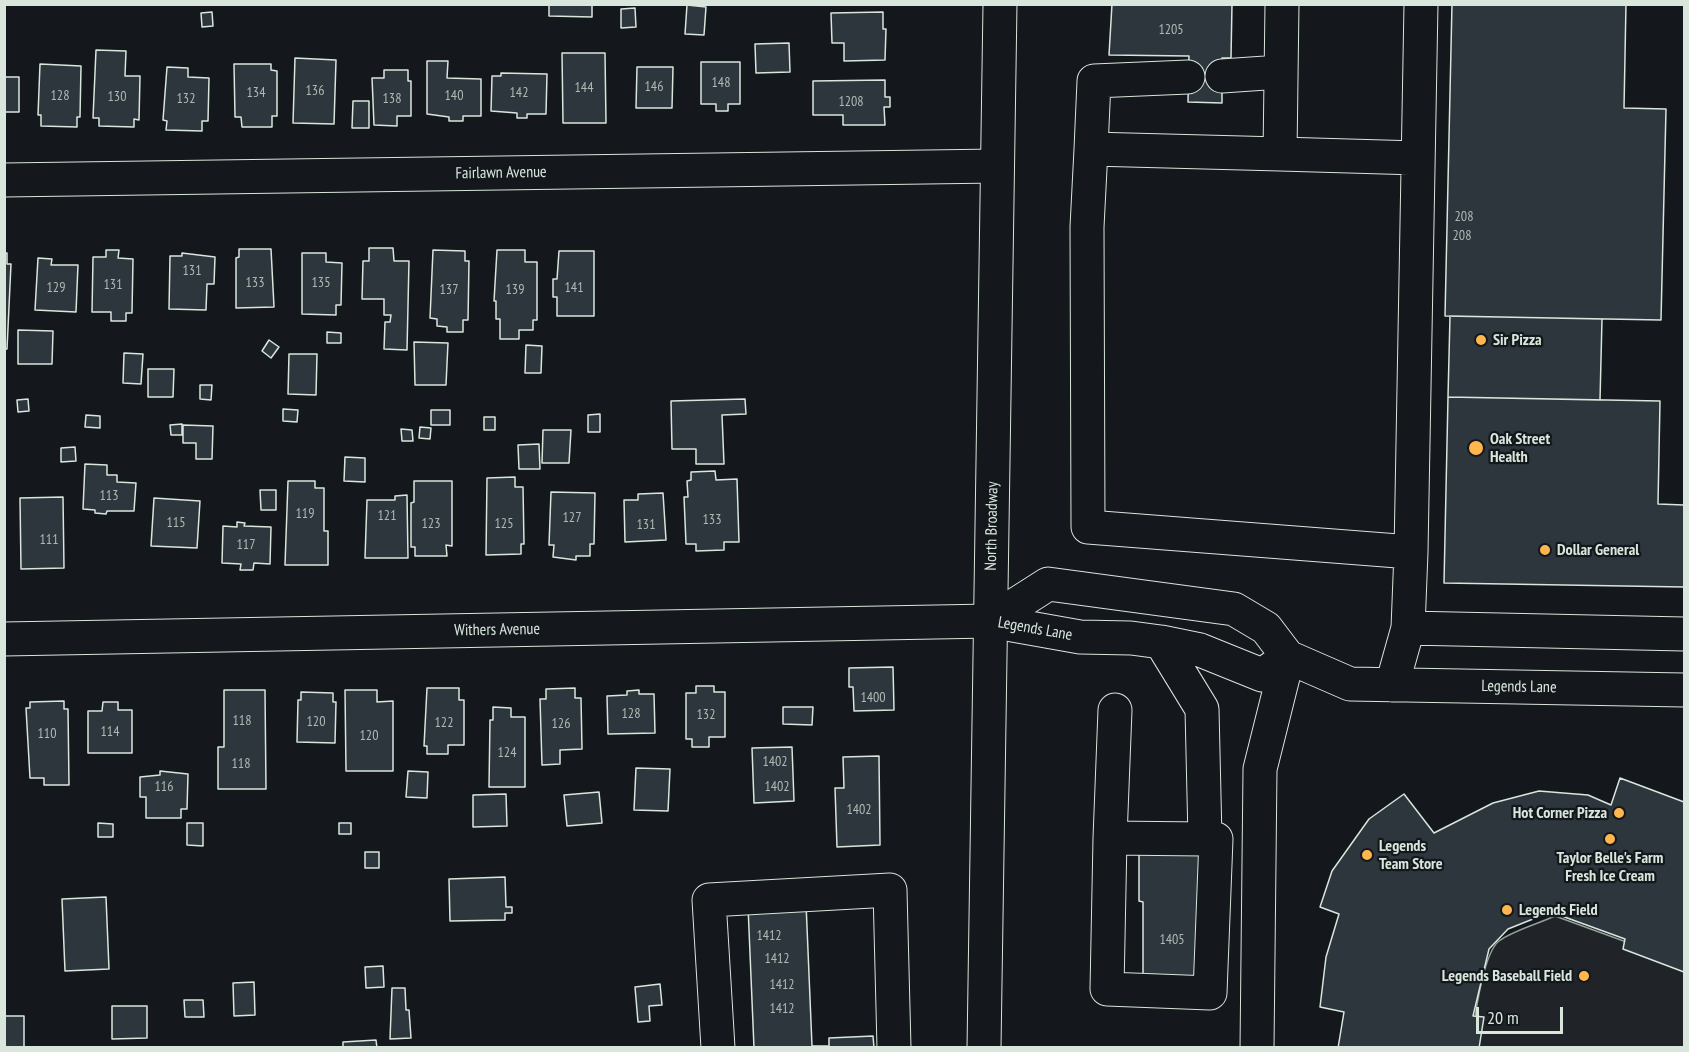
<!DOCTYPE html>
<html>
<head>
<meta charset="utf-8">
<style>
  body { margin:0 }
  #map { position:relative; width:1689px; height:1052px; overflow:hidden; background:#14181c; font-family:"PT Sans Narrow",sans-serif }
  canvas { display:block }
  .frame { position:absolute; inset:0; border:6px solid #d8e6dc; pointer-events:none }
  .scale { position:absolute; left:1476px; top:1007px; width:87px; height:27px; box-sizing:border-box; border:3px solid #d8e6dc; border-top:0; padding-left:8px; font-size:18px; line-height:21px; white-space:nowrap; color:#d8e6dc; -webkit-text-stroke:4px #14181c; paint-order:stroke }
</style>
</head>
<body>
<div id="map">
<canvas width="1689" height="1052"></canvas>
<div class="frame"></div>
<div class="scale">20 m</div>
</div>
<script>
const ctx = document.querySelector('canvas').getContext('2d');
ctx.lineJoin = 'round';
function fillPath(path, color) { ctx.fillStyle = color; ctx.fill(path, 'evenodd'); }
function strokePath(path, color, width, dash) { ctx.strokeStyle = color; ctx.lineWidth = width; ctx.lineCap = dash ? 'butt' : 'round'; ctx.setLineDash(dash || []); ctx.stroke(path); }
function label(font, color, halo, rows, align = 'center') {
  ctx.font = font + ' "PT Sans Narrow",sans-serif'; ctx.lineWidth = 4.5; ctx.setLineDash([]); ctx.textBaseline = 'middle'; ctx.strokeStyle = halo; ctx.fillStyle = color; for (const [text, x, y, turn = 0] of rows) {
    ctx.save(); ctx.translate(x, y); ctx.rotate((+turn || 0) * Math.PI / 180); ctx.textAlign = isNaN(turn) ? turn : align; if (halo) ctx.strokeText(text, 0, 0); ctx.fillText(text, 0, 0); ctx.restore();
  }
}
const green = new Path2D(`
  M1555,916L1684,963V1047L1470,1048C1474,1025 1482,954 1499,941C1512,931 1540,923 1555,916Z`);
fillPath(green, '#202428');
strokePath(green, '#939e99', 1.5);
const building = new Path2D(`
  M549,4H592V17L549,16Z
  M1112,4H1232L1231,58H1222V103L1188,102L1189,56L1109,55Z
  M1452,4H1626L1624,108L1666,109L1661,320L1445,316Z
  M687,5L706,7L704,35L685,34Z
  M635,8L636,27L621,28V9Z
  M212,12L213,26L202,27L201,13Z
  M883,12V29H886L885,60L844,61V43H832L831,13Z
  M789,43L790,72L756,73L755,44Z
  M96,50L126,51L125,76H140L139,120L134,119V127L99,126V118H93Z
  M562,53H605L606,123H563Z
  M295,58L336,60L334,124L293,123Z
  M427,61H448L447,78L481,79V116H463V121H449V117L427,114Z
  M701,62H740V104H728V111H716V104H701Z
  M40,64L81,66L80,117H77V127L41,126V115H38Z
  M234,64H271V70L277,71V116H272V127H242L241,117H235Z
  M167,67L188,68V77L209,78L208,121H202V131L166,130L167,121L163,120Z
  M637,67H673L672,108H636Z
  M384,70H408V81H411V116H397V126L374,125L372,78H384Z
  M501,73L547,74L546,114H527V118H517V113L491,111L492,76H501Z
  M4,77H19V112H4Z
  M885,80V97H890V107H884L885,125H843V115H813V81Z
  M353,101H369V128H352Z
  M369,248H393L394,261H409L407,350L384,349L385,322H390L391,315H384V299H362L363,261H369Z
  M239,249H271L274,307L236,308V258L239,257Z
  M106,250H119L118,258L133,259L132,313H126V321H111V312H92L93,257H106Z
  M433,250L465,251V261H469L468,320H463V332H447V327L437,326V319L430,318Z
  M497,250H525V262H537V320H533V330H519V339H500V319H496V301H494Z
  M559,251H594V316H557V297H553V279H557Z
  M4,253H7V264H11L7,349H4Z
  M182,253L215,257L214,284H207L206,310L169,309L170,256H182Z
  M302,253H326V262L342,263L341,305H336V315L302,314Z
  M38,258L52,259L51,265H78L76,312L35,310Z
  M1450,316L1602,319L1600,400L1448,397Z
  M18,330L53,331L52,364H18Z
  M327,332L341,333V343H327Z
  M269,340L279,347L271,358L262,351Z
  M414,342L448,343L446,385H415Z
  M526,345L542,346L541,373H525Z
  M124,353L143,354L141,384L123,383Z
  M289,354H317L316,395L288,394Z
  M148,369H174L173,397H148Z
  M200,385H212L211,400L200,399Z
  M1448,397L1660,401L1658,504L1684,505V587L1444,583Z
  M28,399L29,411L18,412L17,400Z
  M745,399L746,414L722,415L724,464H696V449H672L671,401Z
  M283,409L298,410L297,422L283,421Z
  M431,410H450V425H431Z
  M600,414V432H588V415Z
  M86,415L100,416V428L85,427Z
  M484,417H495V430H484Z
  M182,424V435H171L170,425Z
  M183,425L213,426L212,459H196V443H183Z
  M420,427L431,428L430,439L419,438Z
  M401,429L412,430L413,441H402Z
  M543,430H571L569,463H542Z
  M539,444L540,469H519L518,445Z
  M75,447L76,461L61,462V448Z
  M345,457L365,458V482L344,481Z
  M85,464L107,465V475H117V482L136,483L134,511H107L106,514L95,513V510L83,509Z
  M715,471L716,480L737,479L739,542H724V550L696,551V544H686L684,497H688L687,481L691,480V472Z
  M515,477V487H523L524,544H521V554L486,555L487,478Z
  M288,481H315V488H324V531H328V565H285Z
  M414,481H452V546L446,545L447,556H415V547H411V503L414,502Z
  M260,490H276V510H261Z
  M551,492L595,493L594,544H590V556H576V560L553,557L554,545H549Z
  M663,493L666,540L625,542L624,500H638V494Z
  M407,495L408,558H365L367,500H395V496Z
  M63,497L64,568L21,569L20,498Z
  M154,498L200,501L197,548L151,546Z
  M237,522L245,523L244,526L271,527L270,564L254,563L253,570H240L241,564L222,563L223,526L237,527Z
  M893,667L894,710L854,711L853,687H849V668Z
  M696,686H714V692H725V737H709V747H692V739H686V693H696Z
  M427,688H459V700H464V745H448V754H427V746H424Z
  M575,688V698H581L582,749L560,750V764L542,765L540,699H546V689Z
  M224,690H265L266,789H218V747H224Z
  M345,690H377V702L393,701V771H346Z
  M639,690V694H654L655,733L608,734L607,696L627,695V691Z
  M301,692L333,693V702H336L335,743L297,742L298,700H301Z
  M64,701V709H68L69,785H44V778H30L26,708H30V702Z
  M103,702H118V710H132V753H88V711H102Z
  M493,707L511,708V717H525V787H489L490,720H493Z
  M783,707H813L812,725L783,724Z
  M792,747L794,801L754,803L752,748Z
  M879,756L880,845L837,847L835,788H844L843,757Z
  M636,768L670,769L668,811L634,810Z
  M160,771L188,774L187,809H181V818H146V797H140V777L160,775Z
  M408,771L428,772L427,798L406,797Z
  M1620,778L1684,802V972L1623,949L1625,939L1559,915H1543L1508,929L1489,949L1473,1016L1484,1017L1479,1048H1338L1344,1012L1320,1007L1326,957L1339,914L1320,907L1332,871L1369,819L1404,794L1434,833L1493,803L1539,791L1588,795L1611,805Z
  M599,792L602,823L567,826L564,795Z
  M506,794L507,826L473,827V795Z
  M98,823L113,824V837H98Z
  M187,823H203V846L187,845Z
  M339,823H351V834H339Z
  M1139,850H1201V979H1143V902L1139,901Z
  M365,852H379V868H365Z
  M505,877L506,907H512V913H505V920L450,921L449,879Z
  M106,897L109,969L65,971L62,899Z
  M806,903L812,1046H829V1038L873,1036L874,1048H754L748,906Z
  M383,966L384,987L366,988L365,967Z
  M254,982L255,1015L234,1016L233,983Z
  M660,984L662,1005L649,1006L650,1021L638,1022L635,987Z
  M392,988H405L406,1010H409L411,1038L390,1039Z
  M184,1000H203L204,1017H185Z
  M112,1006H147V1038L112,1039Z
  M4,1016H24V1048H4Z
  M376,1040L377,1048H343V1042Z`);
fillPath(building, '#2c363c');
strokePath(building, '#d8e6dc', 1.5);
const minor = new Path2D(`
  M1282,4L1280,154L1091,149L1087,227L1088,527L1411,552L1408,628
  M1222,76L1280,72
  M1091,149L1094,81L1188,77
  M1280,154L1418,158
  M4,180L997,166
  M1411,552L1421,4
  M990,621L1048,584L1234,609L1266,628L1288,657L1350,684L1684,690
  M4,639L990,621L1080,637L1131,638L1161,642L1200,650L1262,675L1288,657
  M1392,685L1408,628L1684,634
  M1115,710L1110,838L1205,839L1202,709L1161,642
  M1110,838L1107,989L1210,993L1216,839
  M718,1048L709,900L890,890L894,1048
  M1257,1048L1260,769L1288,657`);
const major = new Path2D(`
  M984,1048L1000,4`);
strokePath(minor, '#d8e6dc', 35);
strokePath(major, '#d8e6dc', 35);
strokePath(minor, '#14181c', 33);
strokePath(major, '#14181c', 33);
for (const [x, y, r, color] of [
  [1481,340,6,"#ffb74d"],
  [1476,448,8,"#ffb74d"],
  [1545,550,6,"#ffb74d"],
  [1619,813,6,"#ffb74d"],
  [1610,839,6,"#ffb74d"],
  [1367,855,6,"#ffb74d"],
  [1507,910,6,"#ffb74d"],
  [1584,976,6,"#ffb74d"]
]) { const dot = new Path2D(); dot.arc(x, y, r, 0, 2 * Math.PI); ctx.fillStyle = color; ctx.fill(dot); strokePath(dot, '#14181c', 2); }
label('14px', '#adbab4', null, [
  ["1205",1171,30],
  ["148",721,83],
  ["146",654,87],
  ["144",584,88],
  ["136",315,91],
  ["134",256,93],
  ["142",519,93],
  ["128",60,96],
  ["140",454,96],
  ["130",117,97],
  ["132",186,99],
  ["138",392,99],
  ["1208",851,102],
  ["208",1464,217],
  ["208",1462,236],
  ["131",192,271],
  ["133",255,283],
  ["135",321,283],
  ["131",113,285],
  ["129",56,288],
  ["141",574,288],
  ["137",449,290],
  ["139",515,290],
  ["113",109,496],
  ["119",305,514],
  ["121",387,516],
  ["127",572,518],
  ["133",712,520],
  ["115",176,523],
  ["123",431,524],
  ["125",504,524],
  ["131",646,525],
  ["111",49,540],
  ["117",246,545],
  ["1400",873,698],
  ["128",631,714],
  ["132",706,715],
  ["118",242,721],
  ["120",316,722],
  ["122",444,723],
  ["126",561,724],
  ["114",110,732],
  ["110",47,734],
  ["120",369,736],
  ["124",507,753],
  ["1402",775,762],
  ["118",241,764],
  ["116",164,787],
  ["1402",777,787],
  ["1402",859,810],
  ["1412",769,936],
  ["1405",1172,940],
  ["1412",777,959],
  ["1412",782,985],
  ["1412",782,1009]
]);
label('16px', '#d8e6dc', '#14181c', [
  ["Fairlawn Avenue",501,173,-1],
  ["North Broadway",992,526,-89],
  ["Legends Lane",1035,629,10],
  ["Withers Avenue",497,630,-1],
  ["Legends Lane",1519,687,1]
]);
label('bold 16px', '#d8e6dc', '#14181c', [
  ["Sir Pizza",1493,340],
  ["Oak Street",1490,439],
  ["Health",1490,457],
  ["Dollar General",1557,550],
  ["Hot Corner Pizza",1607,813,"right"],
  ["Legends",1379,846],
  ["Team Store",1379,864],
  ["Taylor Belle's Farm",1610,858,"center"],
  ["Fresh Ice Cream",1610,876,"center"],
  ["Legends Field",1519,910],
  ["Legends Baseball Field",1572,976,"right"]
], 'left');
</script>
</body>
</html>
